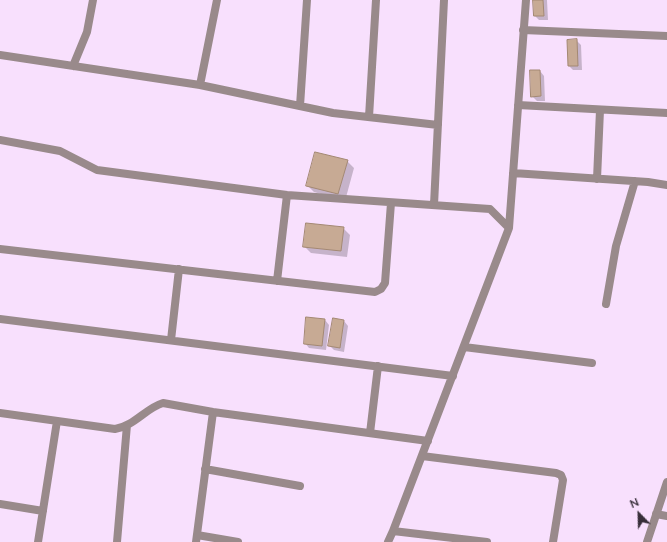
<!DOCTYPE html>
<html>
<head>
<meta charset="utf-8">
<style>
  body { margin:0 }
  #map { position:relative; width:667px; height:542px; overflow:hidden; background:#f8e0fd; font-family:Lato,sans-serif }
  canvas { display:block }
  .north { position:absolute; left:619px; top:494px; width:40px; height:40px; -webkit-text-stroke:3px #f8e0fd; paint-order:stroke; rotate:337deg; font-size:11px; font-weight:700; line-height:16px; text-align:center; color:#372e39 }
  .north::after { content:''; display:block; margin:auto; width:14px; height:18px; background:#372e39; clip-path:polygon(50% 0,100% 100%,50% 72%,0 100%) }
</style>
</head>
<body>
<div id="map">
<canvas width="667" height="542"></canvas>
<div class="north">N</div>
</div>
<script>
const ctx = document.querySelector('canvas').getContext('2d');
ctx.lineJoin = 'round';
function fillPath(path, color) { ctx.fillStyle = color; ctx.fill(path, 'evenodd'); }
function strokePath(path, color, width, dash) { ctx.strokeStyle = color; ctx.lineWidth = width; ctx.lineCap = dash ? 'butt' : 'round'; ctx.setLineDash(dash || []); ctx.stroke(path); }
fillPath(new Path2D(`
  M534,0H547L548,20H539L535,16Z
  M576,40L581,45L582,70H573L569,66Z
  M540,71L544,76L545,101H537L532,96Z
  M347,161L354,168L345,201L314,192L307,185Z
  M343,228L350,235L347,257L311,253L304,246Z
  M325,320L329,325L326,350L309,348L305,343Z
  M333,320L344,321L348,326L344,352L334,350L329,345Z`), '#0003');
const building = new Path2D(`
  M533,0H543L544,16H534Z
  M577,39L578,66H568L567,40Z
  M530,70H540L541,96L531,97Z
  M315,152L348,160L338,194L306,186Z
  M306,223L344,227L341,251L303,247Z
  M306,317L325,319L322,346L304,344Z
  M333,318L344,320L340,348L328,346Z`);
fillPath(building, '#c7aa94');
strokePath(building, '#a38873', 1);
strokePath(new Path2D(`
  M523,30L667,36
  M0,55L200,85L333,113L438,125
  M73,66L87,32L93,0
  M200,85L217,0
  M518,105L667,113
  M300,106L307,0
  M369,117L376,0
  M0,140L60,151L97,170L287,195L490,209L509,228L393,531L487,542
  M513,173L648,182L667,185
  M597,179L600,110
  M434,205L444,0
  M509,228L526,0
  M0,249L375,292L381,289L385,283L391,203
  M277,281L287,195
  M606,304L616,246L635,181
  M0,319L453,376
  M171,340L179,269
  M464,347L592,363
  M0,413L115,429C134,426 146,408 163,403L213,412L428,441
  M370,433L378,366
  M422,456L556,473L561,475L563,480L553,542
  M205,469L300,486
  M0,504L43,511
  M656,514L667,516
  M197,535L238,542
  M38,542L57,421
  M117,542L127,425
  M196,542L213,412
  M388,542L393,531
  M647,542L667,482`), '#998a8b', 8);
</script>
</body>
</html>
